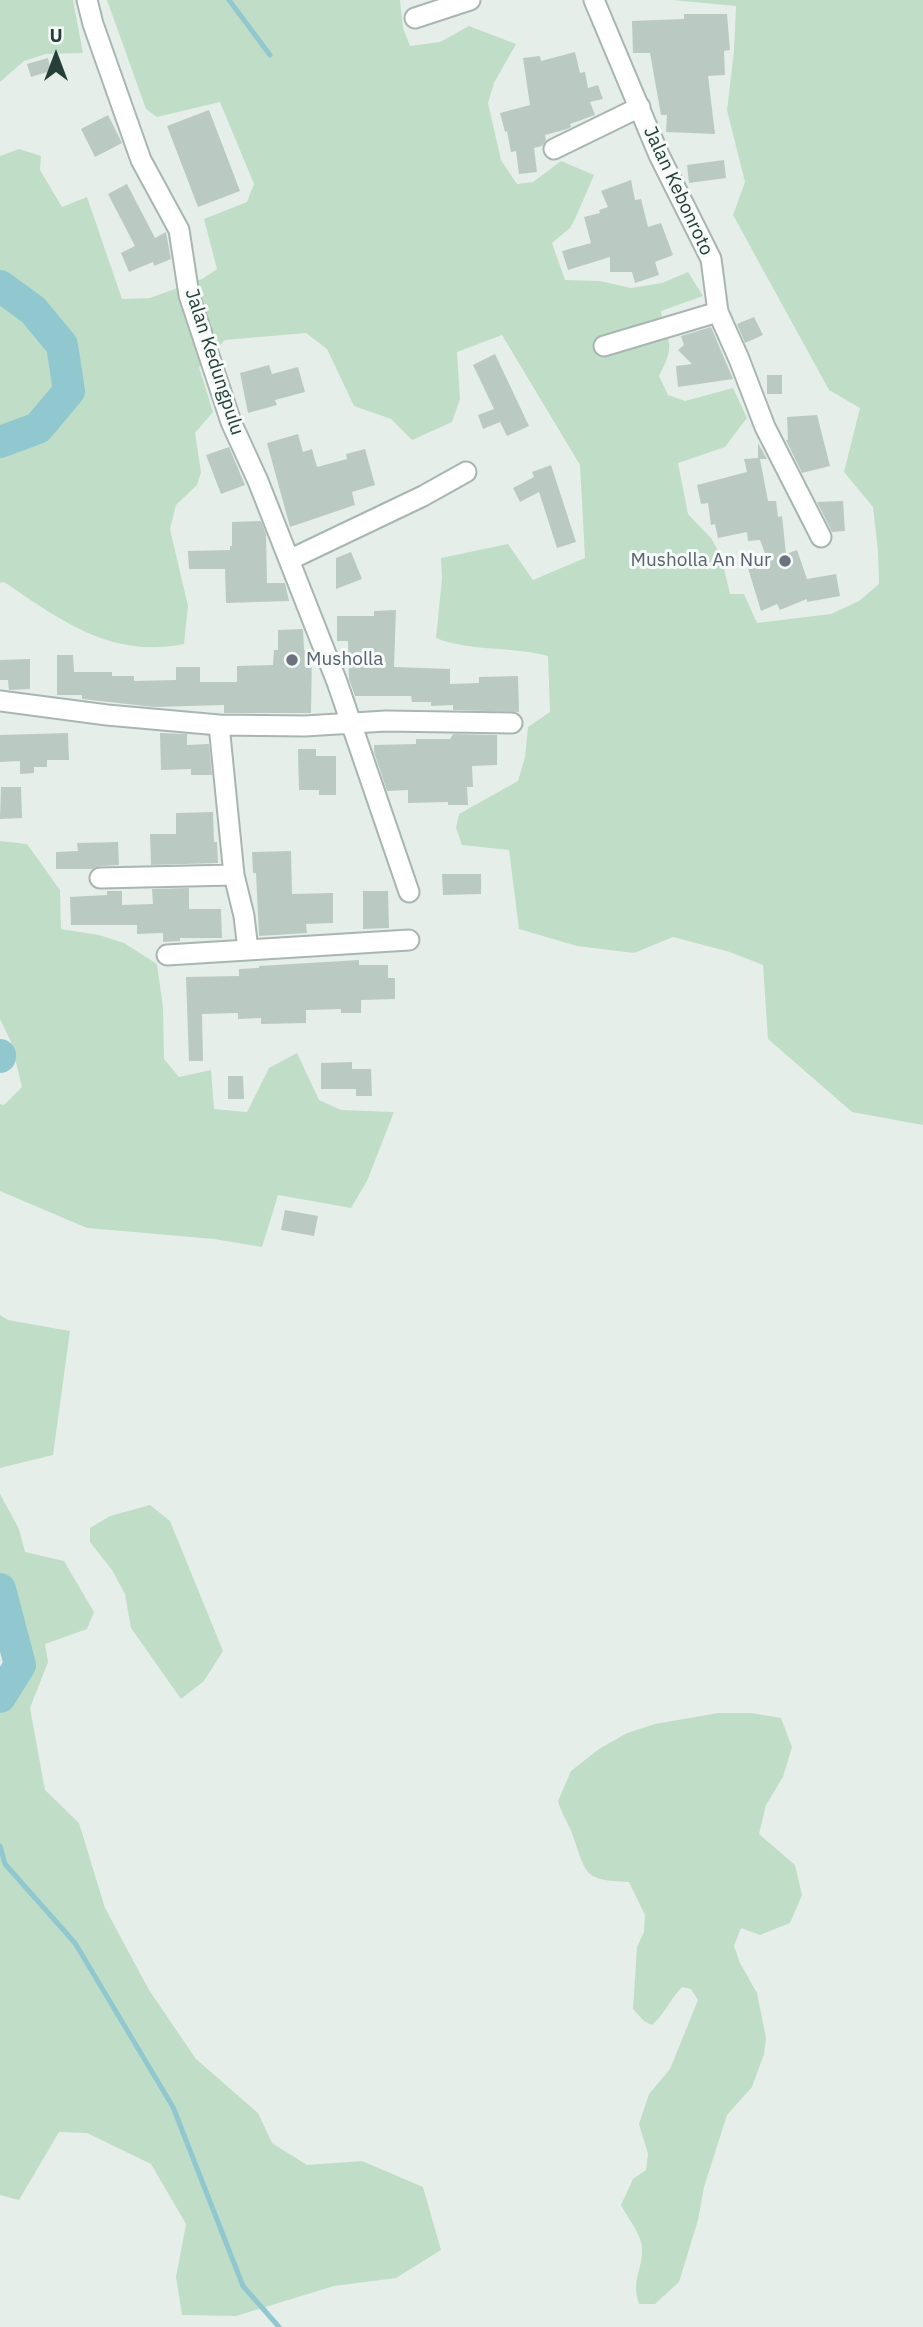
<!DOCTYPE html>
<html>
<head>
<meta charset="utf-8">
<style>
  body { margin:0 }
  #map { position:relative; width:923px; height:2327px; overflow:hidden; background:#e6eeea; font-family:"IBM Plex Sans",sans-serif }
  canvas { display:block }
  .north { position:absolute; left:21px; top:21px; width:70px; height:70px; -webkit-text-stroke:5px #f6faf8; paint-order:stroke; rotate:0deg; font-size:19px; font-weight:700; line-height:28px; text-align:center; color:#253f38 }
  .north::after { content:''; display:block; margin:auto; width:24px; height:32px; background:#253f38; clip-path:polygon(50% 0,100% 100%,50% 72%,0 100%) }
</style>
</head>
<body>
<div id="map">
<canvas width="923" height="2327"></canvas>
<div class="north">U</div>
</div>
<script>
const ctx = document.querySelector('canvas').getContext('2d');
ctx.lineJoin = 'round';
function fillPath(path, color) { ctx.fillStyle = color; ctx.fill(path, 'evenodd'); }
function strokePath(path, color, width, dash) { ctx.strokeStyle = color; ctx.lineWidth = width; ctx.lineCap = dash ? 'butt' : 'round'; ctx.setLineDash(dash || []); ctx.stroke(path); }
function label(font, color, halo, rows, align = 'center') {
  ctx.font = font + ' "IBM Plex Sans",sans-serif'; ctx.lineWidth = 6; ctx.setLineDash([]); ctx.textBaseline = 'middle'; ctx.strokeStyle = halo; ctx.fillStyle = color; for (const [text, x, y, turn = 0] of rows) {
    ctx.save(); ctx.translate(x, y); ctx.rotate((+turn || 0) * Math.PI / 180); ctx.textAlign = isNaN(turn) ? turn : align; if (halo) ctx.strokeText(text, 0, 0); ctx.fillText(text, 0, 0); ctx.restore();
  }
}
fillPath(new Path2D(`
  M0,0H73L83,53L46,54L24,61L0,82Z
  M107,0H400L403,28L410,46L440,42L469,26L516,44L494,83L488,103L501,160L517,184L533,182L561,161L594,175L575,219L570,228L552,243L565,280L600,281L631,288L662,283L688,272L703,296L661,311C666,344 678,340 659,376L668,395L685,401L733,388L747,418L725,447L678,463L688,514L711,538L721,556L730,594H744L757,623L831,614L859,601L879,584L878,551L873,507L844,472L860,408L829,390L733,215L745,182L727,110L734,51L736,6L672,0H923V1125L852,1112L768,1039L763,965L730,952L673,937L634,953L577,946L519,929L509,850L462,845L456,828L459,814L518,781L525,757L528,727L550,712L548,656C511,646 471,652 436,638L442,578L441,558L508,544L533,580L585,558L580,465L502,335L457,352L460,399L452,422L412,440L391,419L354,406L327,349L306,333L225,340L199,367L213,412L195,433L201,472L197,485L176,505L170,529L188,606L184,644C112,659 60,620 4,582L0,583V156L19,149L41,156L40,170L62,207L87,197L122,299L150,298L202,279L217,269L204,219L247,202L254,184L220,102L157,117L146,109Z
  M0,841L27,844L60,890L61,929L99,935L124,943L157,964L163,1007L164,1059L179,1077L211,1070L214,1109L247,1112L269,1068L297,1053L319,1100L341,1110L394,1112L367,1181L351,1208L278,1195L262,1247L214,1239L87,1228L0,1191V1104L4,1105L22,1087L11,1042L0,1019Z
  M0,1315L8,1320L70,1331L53,1455L0,1468Z
  M0,1494L19,1529L25,1552L64,1561L94,1612L87,1629L45,1644L48,1662L30,1708L45,1790L79,1823L105,1908L149,1990L196,2059L258,2113L272,2143L307,2165L362,2161L423,2187L441,2250L396,2278L334,2286L236,2316L182,2315L176,2277L186,2224L151,2164L87,2133L59,2132L19,2200L0,2195V1680C7,1665 4,1652 0,1637Z
  M150,1505L170,1521L223,1651L204,1681L181,1699L131,1628L125,1594L112,1570L90,1542V1528L110,1516Z
  M718,1713H751L781,1718L792,1747L783,1777L766,1805L759,1834L795,1865L802,1895L790,1923L760,1935L741,1928L734,1946L740,1963L757,1993L766,2038L764,2054L752,2087L727,2115L704,2187L698,2220L679,2282L655,2304H639C631,2279 642,2272 642,2250C642,2234 628,2219 621,2205L633,2179L646,2170L648,2154L639,2124L649,2094L670,2069L698,2000L691,1989L682,1987C670,1999 665,2014 652,2025L644,2021L633,2009L637,1947L644,1932L645,1915L629,1882C584,1880 587,1876 573,1836C569,1824 561,1813 558,1801L571,1771L599,1749L627,1733L655,1724Z`), '#c0dec7');
strokePath(new Path2D(`
  M229,0L270,55
  M0,1846L5,1864L75,1943L173,2107L243,2286L279,2327`), '#91c8cf', 5);
strokePath(new Path2D(`
  M0,286L33,310L62,345L69,391L38,428L0,442
  M0,1055V1057
  M0,1589L20,1665L0,1697`), '#91c8cf', 32);
fillPath(new Path2D(`
  M684,14H727L730,50L724,51L725,75L708,76L715,134L666,132L667,115H661L650,53H633L632,21L684,19Z
  M575,52L580,73L585,72L588,88L598,85L603,99L590,102L595,115L570,124L571,127L567,129L545,135L546,140L542,146L534,148L537,172L519,174L516,151L511,152L507,131L505,132L500,113L530,105L523,58L540,56L541,61Z
  M48,58L51,71L31,77L27,64Z
  M209,110L240,191L198,207L167,126Z
  M108,115L122,143L95,157L81,129Z
  M724,160L726,178L689,183L687,165Z
  M631,180L635,200L641,199L648,227L661,223L673,255L655,262L659,275L635,283L632,272H610V257L568,270L562,251L591,243L584,217L600,213L599,210L608,207L601,191Z
  M127,184L155,238L166,232L171,259L154,266L153,262L129,272L121,253L135,246L108,194Z
  M754,317L763,335L745,343L737,324Z
  M711,327L733,379L678,387L676,366L692,364L678,350L684,345L681,336Z
  M495,354L529,426L507,436L500,422L483,429L478,415L494,409L473,365Z
  M269,365L272,374L298,367L305,392L275,400L277,405L248,413L240,373Z
  M767,375H782V394H767Z
  M817,415L830,466L802,473L786,440H788L787,417Z
  M298,434L303,452L312,449L317,467L347,459L346,454L365,449L375,485L352,492L355,505L290,527L267,443Z
  M758,443L767,459H760L768,501H776L778,517L782,516L786,554L797,550L807,579L836,574L840,596L807,602V599L780,610L777,604L761,611L748,568L770,567L760,540L748,541L747,532L718,538L715,524L711,525L708,503L701,504L697,485L747,472L744,459L758,458Z
  M229,447L245,485L221,494L206,455Z
  M551,465L576,542L557,548L539,492L520,502L513,488L534,477L532,472Z
  M843,501L845,531L832,532L817,502Z
  M261,521L266,534L267,583H285L289,601L226,603L225,569H189L188,551L230,550V546H232V522Z
  M351,552L362,579L336,589V558Z
  M396,610L394,667L450,669V684L479,683V677L518,676L519,712L453,710V705L431,706V702H412L411,696H355L349,679L348,641H337V616H374V611Z
  M303,629L304,650L312,651L311,713H224V705L154,707L82,699V695H57V655H73L74,672H112V676H134V681L176,680V667H200V682H237V666L273,665L274,650H278V630Z
  M30,659V689L9,690L8,680H0V660Z
  M68,733L69,760H47V767H34V773L20,774V761L0,762V735Z
  M160,733L187,734V745L209,744L212,775H191V769L161,770Z
  M453,734L497,735V765L472,766L473,787H467L468,805H448V802L408,803V790L387,791L374,752V745L416,744V739H450Z
  M298,749H316V756H336V795H319V790H299Z
  M1,787H21L22,818L0,819Z
  M213,812L214,842H217L218,863L151,865L150,834H176V813Z
  M118,842L119,865L100,866L92,869H56V852L78,851L77,843Z
  M291,851L292,894L333,893V923L306,924L307,933L259,936L256,873H253L252,852Z
  M442,874H481V894L443,895Z
  M189,888V909H221L222,938H180V941L163,942V933L137,934V925H71L70,897L107,895V891H122V905L153,904L152,889Z
  M363,891H388L389,928L363,929Z
  M359,960V965H388V978H395V999L361,1000V1013H341V1009L306,1010V1023L261,1024V1018L238,1019V1013L202,1014L203,1061H189L186,977L239,976V969L259,968V966Z
  M352,1062V1069H371L372,1096H356V1089H321V1063Z
  M228,1076H243L244,1099H228Z
  M285,1210L318,1216L314,1236L281,1230Z`), '#bbc9c3');
const minor = new Path2D(`
  M87,0L93,24L141,160L179,230L189,295L231,422L258,481L337,682L409,892
  M594,0L659,155L711,259L718,312L739,359L765,427L821,537
  M415,18L470,0
  M554,149L640,107
  M604,346L718,312
  M289,560L423,496L466,472
  M0,701L107,715L219,725L305,726L386,721L512,723
  M219,725L234,875L244,916L248,950
  M100,878L234,875
  M167,955L409,940`);
strokePath(minor, '#a8b6b1', 23);
strokePath(minor, '#fff', 19);
for (const [x, y, r, color] of [
  [785,561,7,"#6b7280"],
  [292,660,7,"#6b7280"]
]) { const dot = new Path2D(); dot.arc(x, y, r, 0, 2 * Math.PI); ctx.fillStyle = color; ctx.fill(dot); strokePath(dot, '#f6faf8', 2.5); }
label('19px', '#253f38', '#f6faf8', [
  ["Jalan Kebonroto",678,191,65],
  ["Jalan Kedungpulu",214,362,72]
]);
label('19px', '#5b616d', '#f6faf8', [
  ["Musholla An Nur",771,561],
  ["Musholla",306,660,"left"]
], 'right');
</script>
</body>
</html>
